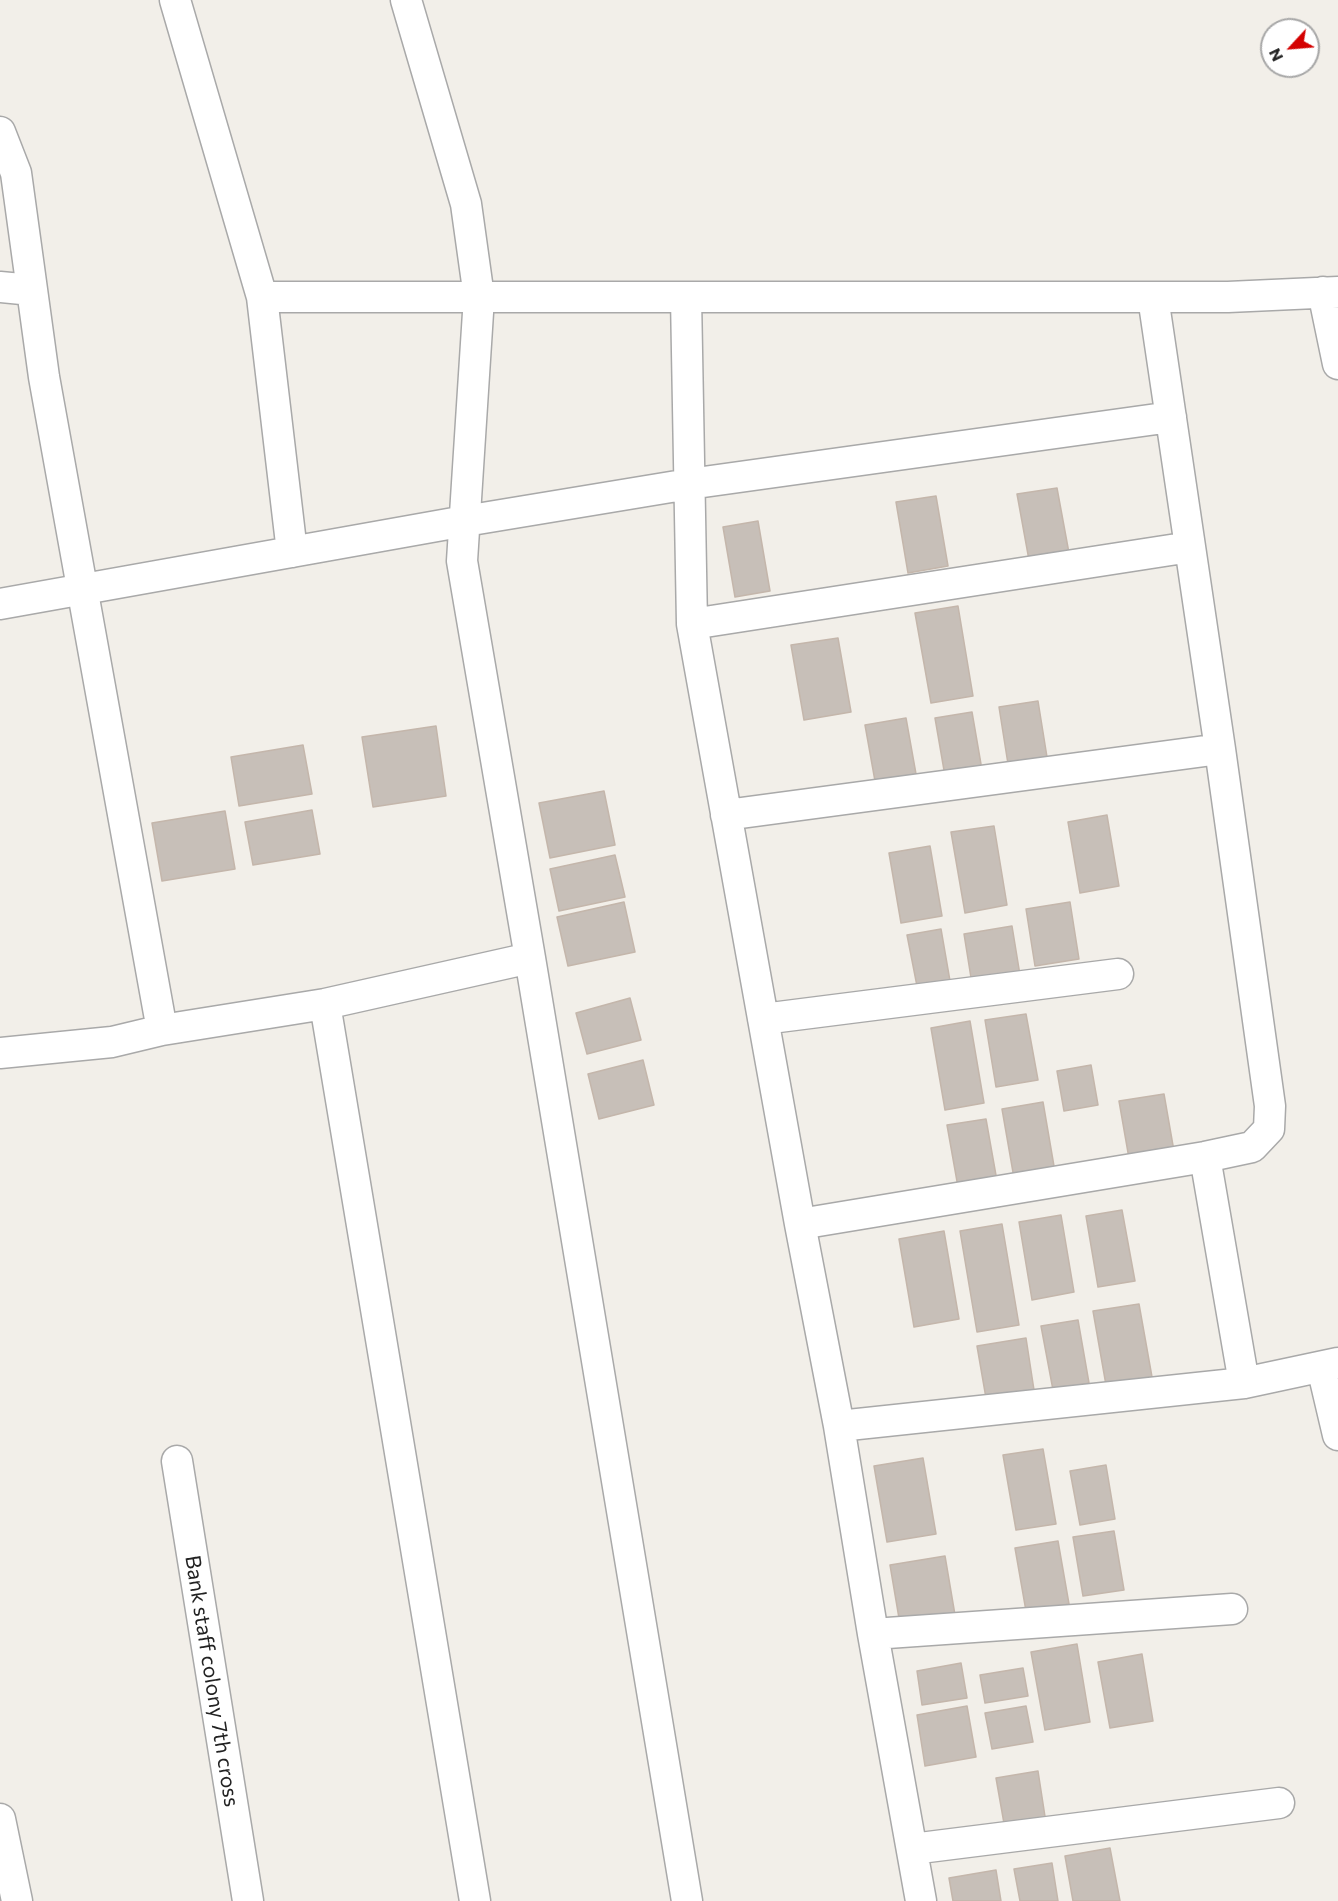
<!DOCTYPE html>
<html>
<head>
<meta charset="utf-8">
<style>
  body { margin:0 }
  #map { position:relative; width:1338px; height:1901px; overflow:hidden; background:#f2efe9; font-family:Commissioner,sans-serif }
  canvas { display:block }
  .north { position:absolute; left:1260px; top:18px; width:60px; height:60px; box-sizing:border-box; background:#fff; border:2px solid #a7a7a7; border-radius:50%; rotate:244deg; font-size:16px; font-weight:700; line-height:24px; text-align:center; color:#222 }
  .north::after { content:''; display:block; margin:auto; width:21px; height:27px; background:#d40000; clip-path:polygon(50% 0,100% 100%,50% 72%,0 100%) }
</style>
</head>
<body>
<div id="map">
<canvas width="1338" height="1901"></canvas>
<div class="north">N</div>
</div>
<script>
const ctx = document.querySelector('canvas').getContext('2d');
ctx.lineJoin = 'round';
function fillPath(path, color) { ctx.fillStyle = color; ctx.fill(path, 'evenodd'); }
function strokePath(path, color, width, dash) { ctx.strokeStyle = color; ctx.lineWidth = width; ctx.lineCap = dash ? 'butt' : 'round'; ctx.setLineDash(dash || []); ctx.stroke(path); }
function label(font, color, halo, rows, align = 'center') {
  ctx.font = font + ' Commissioner,sans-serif'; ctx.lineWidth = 6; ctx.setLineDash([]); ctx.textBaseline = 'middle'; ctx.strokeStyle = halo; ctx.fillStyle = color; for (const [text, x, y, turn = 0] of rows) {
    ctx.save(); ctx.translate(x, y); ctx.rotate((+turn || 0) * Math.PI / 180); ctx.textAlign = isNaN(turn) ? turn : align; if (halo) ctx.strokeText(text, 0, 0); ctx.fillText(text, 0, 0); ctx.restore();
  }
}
const building = new Path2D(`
  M1057,488L1069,553L1029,560L1017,494Z
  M936,496L948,566L908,573L896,502Z
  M758,521L770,591L735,597L723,527Z
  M958,606L973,696L931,703L915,613Z
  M838,638L851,712L804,720L791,645Z
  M1038,701L1047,757L1008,764L999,707Z
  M972,712L982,770L945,776L935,718Z
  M906,718L916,774L875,781L865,725Z
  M436,726L446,796L373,807L362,737Z
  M303,745L312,794L239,806L231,757Z
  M604,791L615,845L550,858L539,803Z
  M312,810L320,854L253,865L245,822Z
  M225,811L235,869L162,881L152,823Z
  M1107,815L1119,886L1080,893L1068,822Z
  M994,826L1007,905L965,913L951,832Z
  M930,846L942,916L901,923L889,853Z
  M615,855L625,897L559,911L550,869Z
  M624,902L635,952L568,966L557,917Z
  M1070,902L1079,959L1035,966L1026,909Z
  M1012,926L1020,975L972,984L964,934Z
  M941,929L950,981L917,986L907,935Z
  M630,998L641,1040L587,1054L576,1013Z
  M1026,1014L1038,1080L996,1087L985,1020Z
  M970,1021L984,1103L945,1110L931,1028Z
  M643,1060L654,1105L599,1119L588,1074Z
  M1091,1065L1098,1105L1064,1111L1057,1071Z
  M1164,1094L1175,1157L1130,1164L1119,1101Z
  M1043,1102L1055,1172L1014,1178L1002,1109Z
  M986,1119L997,1181L958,1187L947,1125Z
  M1122,1210L1135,1281L1098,1287L1086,1216Z
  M1061,1215L1074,1292L1032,1300L1019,1222Z
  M1002,1224L1019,1325L977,1332L960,1231Z
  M944,1231L959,1319L914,1327L899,1239Z
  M1139,1304L1152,1377L1106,1385L1093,1311Z
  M1078,1320L1089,1383L1053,1390L1041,1326Z
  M1026,1338L1034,1390L986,1398L977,1346Z
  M1043,1449L1056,1524L1016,1530L1003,1455Z
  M923,1458L936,1534L887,1542L874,1466Z
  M1106,1465L1115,1519L1080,1525L1070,1471Z
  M1114,1531L1124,1590L1083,1596L1073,1537Z
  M1058,1541L1069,1604L1026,1611L1015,1548Z
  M945,1556L955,1615L900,1624L890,1565Z
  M1077,1644L1090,1722L1045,1730L1031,1652Z
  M1142,1654L1153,1721L1110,1728L1098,1662Z
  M961,1663L967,1698L922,1705L917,1671Z
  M1023,1668L1028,1696L985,1703L980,1675Z
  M967,1706L976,1757L925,1766L917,1715Z
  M1026,1706L1033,1742L992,1749L985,1713Z
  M1038,1771L1046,1823L1005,1829L996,1778Z
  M1110,1848L1120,1901H1073L1065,1856Z
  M1052,1863L1058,1901H1020L1014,1869Z
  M996,1870L1001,1901H953L949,1878Z`);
fillPath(building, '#c7bfb8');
strokePath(building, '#c4b6ab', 1.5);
const minor = new Path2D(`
  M175,0L262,297H1228L1338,292
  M406,0L466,204L479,297L462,561L530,958L687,1901
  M0,132L16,173L44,377L162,1030L112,1042L0,1053
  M0,287L32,290
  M1323,292L1338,364
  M262,297L292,552
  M686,297L692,624L800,1224L839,1426L873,1634L921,1901
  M0,604L465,521L689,484L1171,417
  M692,624L1190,547
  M726,815L1220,749
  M325,1004L475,1901
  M763,1019L1118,974
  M162,1030L325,1004L530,958
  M1205,1157L1244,1383
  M800,1224L1205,1157L1252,1147L1269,1129L1270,1106L1220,749L1153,297
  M1322,1367L1338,1435
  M839,1426L1244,1383L1338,1363
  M177,1461L248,1901
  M873,1634L1232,1609
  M0,1819L17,1901
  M912,1849L1279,1803`);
strokePath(minor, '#a9a9a9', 33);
strokePath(minor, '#fff', 30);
label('21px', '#222', '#fff', [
  ["Bank staff colony 7th cross",212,1681,81]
]);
</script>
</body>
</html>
